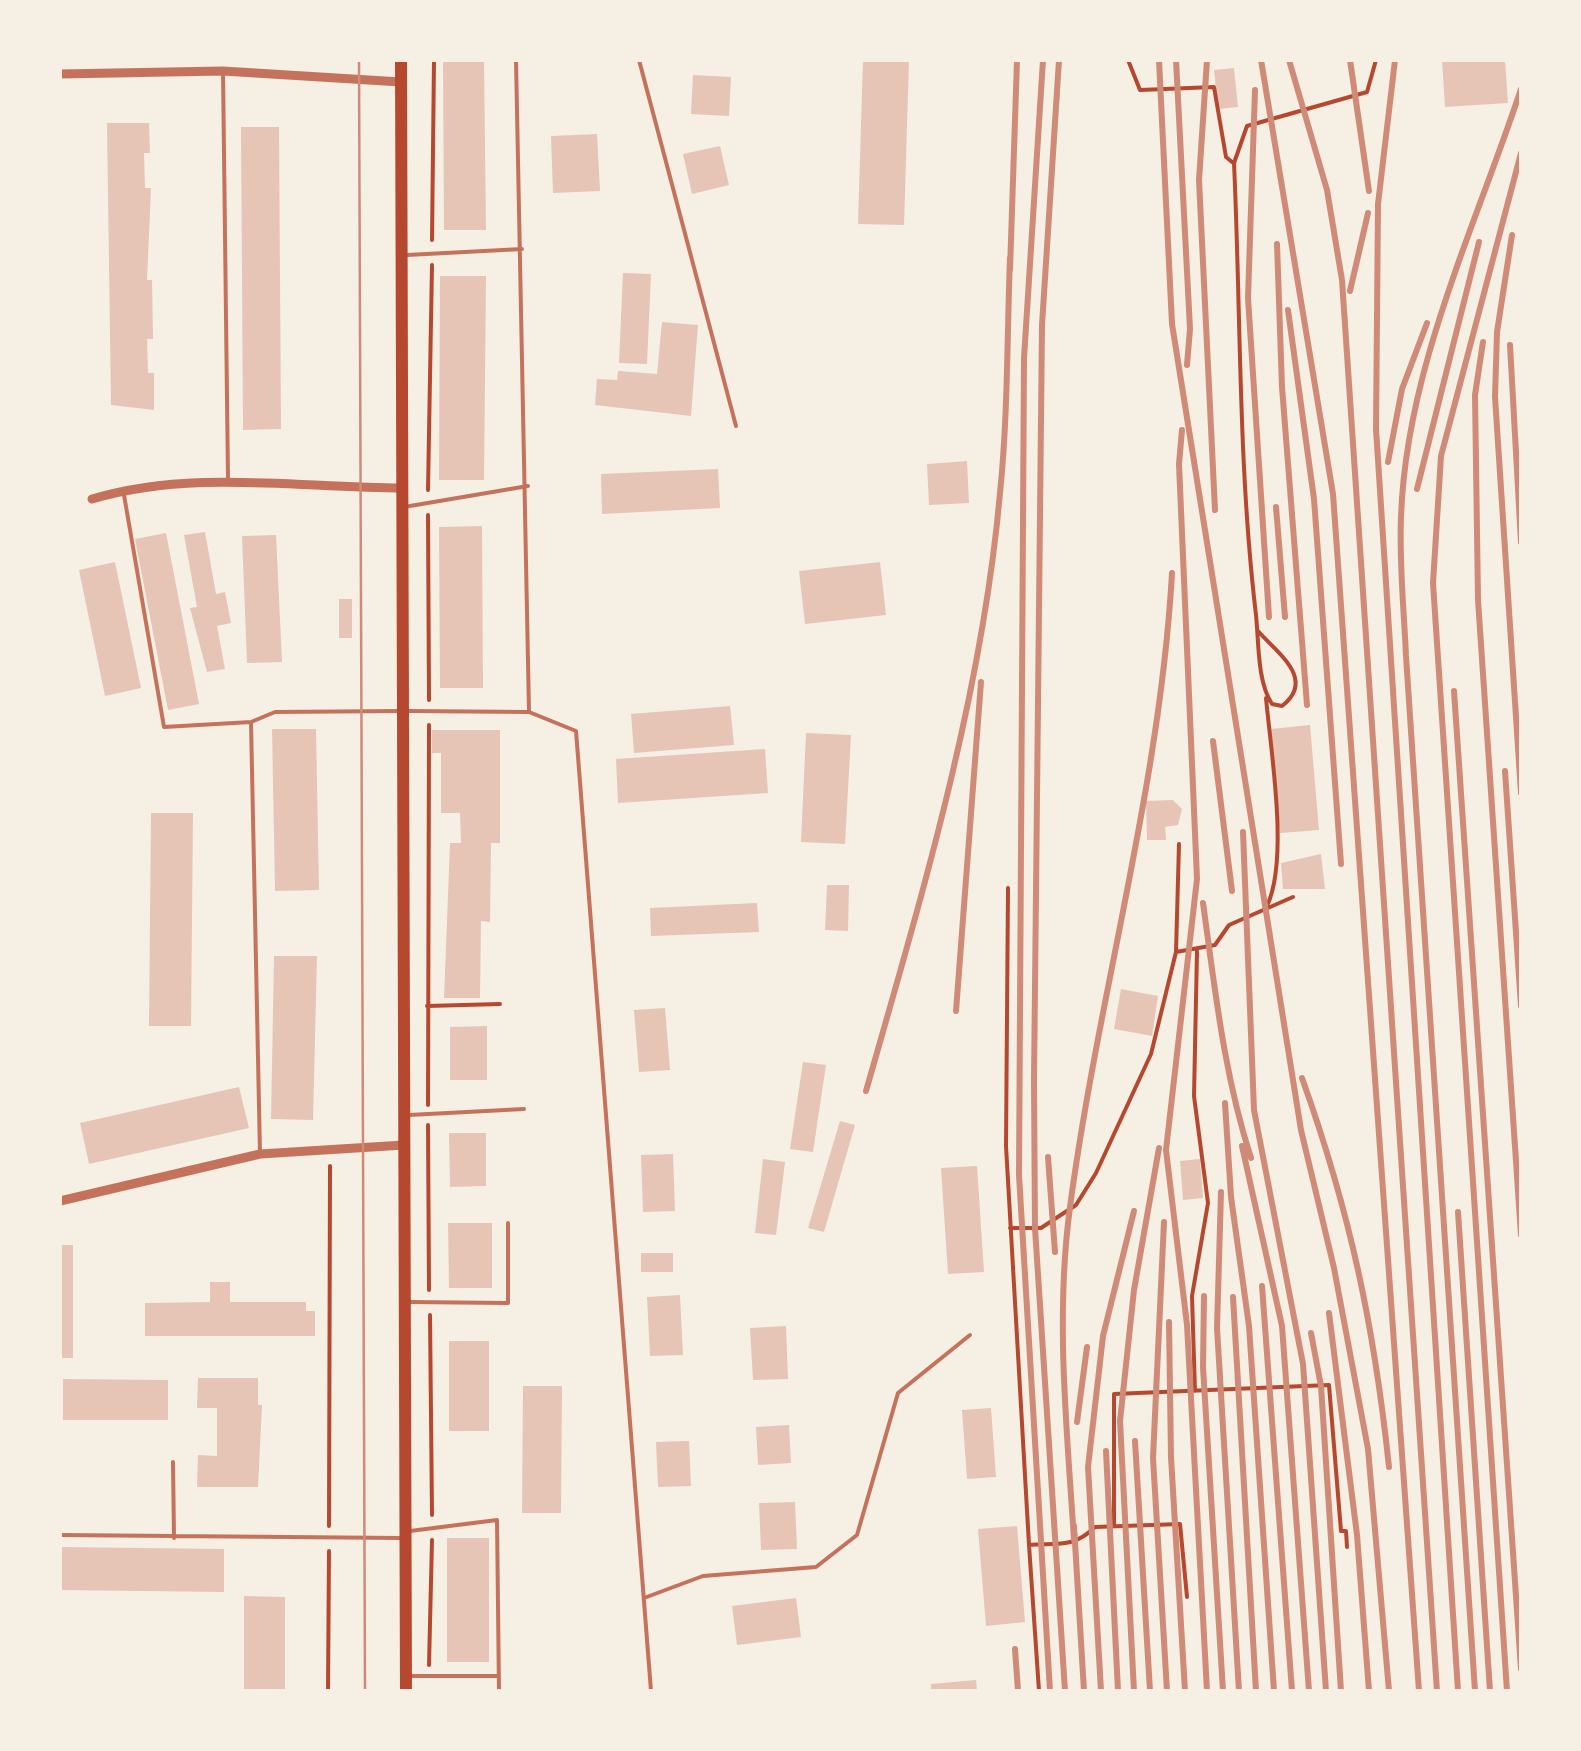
<!DOCTYPE html>
<html>
<head>
<meta charset="utf-8">
<style>
  body { margin:0 }
  #map { position:relative; width:1581px; height:1751px; overflow:hidden; background:#f6efe4; font-family:"Nunito Sans",sans-serif }
  canvas { display:block }
  .frame { position:absolute; inset:0; border:62px solid #f6efe4; pointer-events:none }
</style>
</head>
<body>
<div id="map">
<canvas width="1581" height="1751"></canvas>
<div class="frame"></div>
</div>
<script>
const ctx = document.querySelector('canvas').getContext('2d');
ctx.lineJoin = 'round';
function fillPath(path, color) { ctx.fillStyle = color; ctx.fill(path, 'evenodd'); }
function strokePath(path, color, width, dash) { ctx.strokeStyle = color; ctx.lineWidth = width; ctx.lineCap = dash ? 'butt' : 'round'; ctx.setLineDash(dash || []); ctx.stroke(path); }
fillPath(new Path2D(`
  M443,60H484L486,230H444Z
  M863,60H909L904,225L858,224Z
  M1442,60H1505L1508,103L1445,107Z
  M1234,68L1238,107L1218,109L1214,70Z
  M693,75L731,77L729,116L691,114Z
  M107,123H149L150,153H144L145,188H151L147,280H152L153,339H147L148,373H154V410L111,405Z
  M241,127H279L281,429L243,430Z
  M597,134L600,191L553,193L551,136Z
  M720,146L729,185L692,194L683,154Z
  M623,273L651,274L647,364L619,363Z
  M440,276H486L484,480H439Z
  M662,322L698,325L691,416L595,405L597,379L617,380L618,371L657,374Z
  M967,461L969,503L929,505L927,464Z
  M718,469L720,508L602,514L601,474Z
  M482,526L483,688H440L439,527Z
  M205,532L216,594L225,592L231,623L217,626L225,669L207,672L190,608L197,607L184,535Z
  M166,533L199,704L168,710L135,539Z
  M276,535L282,662L247,663L242,536Z
  M115,562L141,688L105,696L79,570Z
  M880,562L886,615L805,624L799,571Z
  M339,599H352V638H339Z
  M730,706L734,745L634,753L631,714Z
  M1310,725L1319,830L1280,833L1271,729Z
  M272,729H316L319,890L275,891Z
  M432,730H500V843H491L490,922L481,921L480,998H444L450,843H461L460,813H441V753H432Z
  M806,733L851,735L845,844L801,842Z
  M765,749L768,793L618,803L616,759Z
  M1173,800L1182,809L1178,825L1165,827L1166,840H1147L1146,801Z
  M151,813H193L191,1026H149Z
  M1321,854L1325,889H1283L1281,863Z
  M827,885H849L848,931L825,930Z
  M757,903L759,932L651,936L650,908Z
  M274,956H317L313,1120L271,1119Z
  M1121,989L1158,996L1152,1036L1114,1029Z
  M665,1008L670,1070L639,1072L634,1010Z
  M487,1026V1080H450V1027Z
  M803,1062L826,1065L813,1152L790,1149Z
  M239,1087L249,1128L89,1164L80,1123Z
  M840,1121L855,1125L824,1232L808,1228Z
  M449,1133H486V1186L450,1187Z
  M673,1154L675,1211L643,1212L641,1155Z
  M763,1159L785,1162L776,1235L755,1233Z
  M1200,1159L1203,1198L1183,1200L1180,1161Z
  M977,1166L984,1272L948,1274L941,1168Z
  M448,1223H492V1288H449Z
  M60,1245H73V1358H60Z
  M641,1253H673V1272H641Z
  M210,1282H230V1302H306V1311H315V1336H145V1303L210,1302Z
  M680,1295L683,1355L650,1356L647,1297Z
  M786,1326L788,1379L753,1380L750,1328Z
  M449,1341H489V1431H449Z
  M198,1378H258V1405H262L258,1487H197L198,1455L217,1456V1408H197Z
  M63,1379L168,1380V1420H63Z
  M523,1386H562L561,1513H522Z
  M991,1408L996,1477L967,1479L962,1410Z
  M789,1425L791,1463L758,1465L756,1427Z
  M689,1441L691,1486L658,1487L656,1442Z
  M795,1502L797,1549L761,1550L759,1503Z
  M1017,1526L1025,1622L986,1626L978,1529Z
  M447,1538H489V1662H447Z
  M60,1547L224,1549V1592L60,1590Z
  M244,1596L285,1597V1691H244Z
  M796,1598L801,1637L737,1645L732,1606Z
  M976,1680L977,1691H931V1684Z`), '#e6c5b7');
strokePath(new Path2D(`
  M1128,60L1140,90L1214,87L1226,157L1232,162
  M432,240L434,60
  M428,490L432,265
  M428,515L429,700
  M1258,631C1276,652 1317,679 1282,706L1272,704C1257,681 1259,643 1256,615C1238,465 1241,314 1234,163L1247,126L1367,92L1376,60
  M1266,698C1271,753 1289,859 1267,906
  M1179,844L1176,952L1215,945L1229,925L1293,897
  M1008,888L1006,1146L1029,1545
  M427,1006L500,1004
  M428,1105L429,725
  M428,1125L429,1290
  M1010,1228H1041L1076,1205L1096,1173L1151,1054L1176,952
  M430,1315L432,1515
  M1195,1391L1192,1296L1208,1203L1194,1096L1197,951
  M329,1526L330,1166
  M1114,1526V1394L1329,1385L1341,1531H1346L1347,1547
  M429,1665L432,1540
  M328,1691L329,1551
  M1039,1691L1029,1545C1058,1543 1074,1548 1095,1527L1180,1524L1187,1597`), '#b5482f', 4);
strokePath(new Path2D(`
  M516,60L529,712L576,731L651,1691
  M639,60L736,426
  M223,71L228,480
  M407,255L522,249
  M124,495L164,727L251,722L260,1154
  M404,507L528,486
  M409,711L529,712
  M251,722L275,712L399,711
  M409,1115L524,1109
  M409,1302L508,1303V1223
  M173,1462L174,1538
  M410,1531L497,1520L499,1691
  M60,1535L400,1538
  M644,1598L703,1576L816,1567L857,1535L898,1393L970,1335
  M411,1676H497`), '#c5725c', 4);
strokePath(new Path2D(`
  M60,74L223,71L401,82
  M92,499C193,469 299,488 403,488
  M60,1201L260,1154L404,1145`), '#c5725c', 9);
strokePath(new Path2D(`
  M401,60L406,1691`), '#b5482f', 12);
strokePath(new Path2D(`
  M359,60L365,1691`), '#cf8b77', 2.5);
strokePath(new Path2D(`
  M1043,60L1024,358L1019,1175L1050,1691
  M1059,60L1042,325L1034,1081L1035,1228L1065,1691
  M1159,60L1172,324L1301,1130L1334,1268L1368,1449L1389,1691
  M1176,60L1190,329L1187,365
  M1207,60L1199,180L1215,510
  M1261,60L1333,494L1419,1691
  M1289,60L1327,190L1342,280L1437,1691
  M1350,60L1369,191
  M1395,60L1378,204L1376,429L1458,1691
  M1255,90L1248,298L1269,617
  M1512,235L1497,332L1495,397L1521,793
  M1277,244L1282,387L1307,705
  M1010,270L1017,60
  M1350,291L1368,213
  M1288,310L1314,499L1341,864
  M1483,342L1475,395L1478,600L1521,1235
  M1510,345L1521,542
  M1182,430L1179,464L1197,879L1166,1150L1187,1325L1207,1691
  M1388,462L1402,389L1427,323
  M1417,489L1479,242
  M1276,507L1285,617
  M1454,691L1521,1669
  M1213,741L1232,891
  M1505,771L1521,1006
  M1243,832L1254,1110L1303,1364L1326,1691
  M1203,903C1215,989 1224,1075 1251,1158
  M956,1011L981,682
  M1302,1078C1350,1212 1374,1325 1389,1467
  M866,1091C922,895 982,696 1000,493C1008,415 1007,336 1010,258
  M1225,1103L1231,1197L1249,1326L1274,1691
  M1242,1146L1282,1326L1309,1691
  M1048,1157L1055,1252
  M1221,1192L1217,1328L1239,1691
  M1458,1212L1490,1691
  M1164,1222L1153,1458L1167,1691
  M1262,1286L1292,1691
  M1204,1296L1203,1367L1223,1691
  M1233,1297L1256,1691
  M1329,1313L1357,1535L1369,1691
  M1169,1322L1171,1457L1185,1691
  M1311,1333L1321,1386L1341,1691
  M1077,1422L1087,1347
  M1135,1441L1150,1691
  M1106,1451L1118,1691
  M1074,1526L1084,1691
  M1074,1540C1067,1429 1055,1318 1070,1207C1098,996 1160,787 1172,573
  M1015,1649L1018,1691
  M1101,1691L1088,1467L1103,1336L1134,1211
  M1134,1691L1120,1421L1134,1290L1159,1148
  M1475,1691L1406,656C1404,610 1399,563 1401,517C1406,369 1475,228 1521,89
  M1507,1691L1433,583L1441,456L1521,153`), '#cf8b77', 6);
</script>
</body>
</html>
